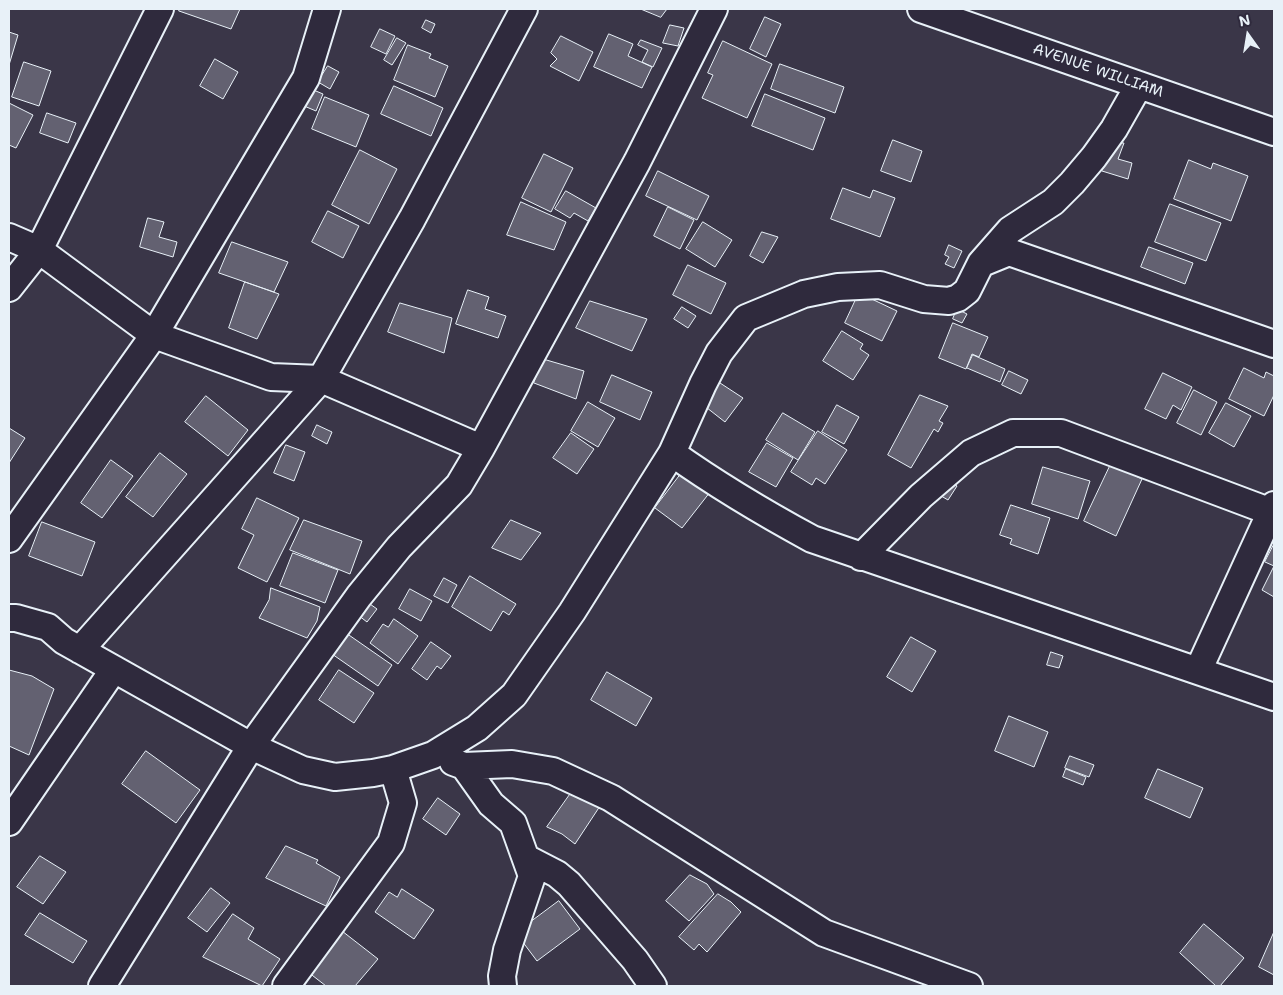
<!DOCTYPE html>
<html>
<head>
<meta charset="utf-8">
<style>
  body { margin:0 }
  #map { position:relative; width:1283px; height:995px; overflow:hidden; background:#3a3648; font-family:"Shantell Sans",sans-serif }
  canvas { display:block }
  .frame { position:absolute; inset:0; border:10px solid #e8f1f8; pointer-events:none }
  .north { position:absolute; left:1223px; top:10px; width:50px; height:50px; -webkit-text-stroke:4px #2f2a3d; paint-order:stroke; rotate:347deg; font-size:14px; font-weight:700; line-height:20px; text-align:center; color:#e8f1f8 }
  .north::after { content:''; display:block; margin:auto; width:18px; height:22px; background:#e8f1f8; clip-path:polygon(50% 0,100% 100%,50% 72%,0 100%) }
</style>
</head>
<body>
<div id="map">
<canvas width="1283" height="995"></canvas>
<div class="frame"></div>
<div class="north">N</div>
</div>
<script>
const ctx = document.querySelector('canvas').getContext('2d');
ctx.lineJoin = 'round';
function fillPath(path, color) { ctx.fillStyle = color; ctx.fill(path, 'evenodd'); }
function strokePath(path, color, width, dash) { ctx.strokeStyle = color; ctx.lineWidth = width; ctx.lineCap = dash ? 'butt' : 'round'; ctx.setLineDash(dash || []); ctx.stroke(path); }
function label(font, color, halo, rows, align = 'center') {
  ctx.font = font + ' "Shantell Sans",sans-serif'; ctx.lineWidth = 4; ctx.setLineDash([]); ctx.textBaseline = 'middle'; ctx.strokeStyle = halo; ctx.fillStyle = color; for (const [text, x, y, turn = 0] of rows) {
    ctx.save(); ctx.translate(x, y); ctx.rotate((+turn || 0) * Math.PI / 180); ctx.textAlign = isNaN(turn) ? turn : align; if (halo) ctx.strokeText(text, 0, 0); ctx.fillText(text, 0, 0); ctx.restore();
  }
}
const building = new Path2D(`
  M180,9H240L231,29L179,11Z
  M641,9H667L661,17Z
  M765,17L781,24L766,57L750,49Z
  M426,20L435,24L431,33L422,28Z
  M670,25L684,28L678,46L663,43Z
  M380,29L395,36L386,54L371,47Z
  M9,32L18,35L9,65Z
  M609,34L633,44L628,56L652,67L642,88L594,67Z
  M561,36L593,52L579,81L550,66L557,59L551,53Z
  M397,38L406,43L392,65L384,60Z
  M641,40L662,48L653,67L642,62L648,50L638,45Z
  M723,41L772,64L747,118L702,98L713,75L708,73Z
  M408,45L431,54L429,58L448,66L435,97L394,80Z
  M215,59L238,72L223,99L200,86Z
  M24,62L51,71L39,106L12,97Z
  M780,64L844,87L835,113L771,89Z
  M328,66L339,72L330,89L318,82Z
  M304,86L323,94L316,111L297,103Z
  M394,86L443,108L431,136L381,114Z
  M765,94L825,118L813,150L752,126Z
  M325,97L369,115L356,147L312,129Z
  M9,103L33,115L16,148L9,145Z
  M47,113L76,123L68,143L40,133Z
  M893,140L922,151L911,182L881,171Z
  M1119,143H1124L1118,159L1132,163L1128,179L1102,171Z
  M360,150L397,169L369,224L332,205Z
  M544,154L573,168L551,212L522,198Z
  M1189,160L1211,169L1213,163L1248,176L1231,221L1174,199Z
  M658,171L709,196L697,220L646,196Z
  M843,188L870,198L873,190L895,198L880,237L831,219Z
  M566,191L596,208L588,221L574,213L570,218L555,209Z
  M521,202L566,222L554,250L507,235Z
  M1170,204L1221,223L1206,261L1155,242Z
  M668,207L694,220L680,249L654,236Z
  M328,211L359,226L343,258L312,242Z
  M148,218L164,222L159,237L177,242L173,257L140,247Z
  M703,222L732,240L715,267L686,249Z
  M762,232L778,237L763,263L750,256Z
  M232,242L288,262L274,292L219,273Z
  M949,245L962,251L954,268L945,264L949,257L945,255Z
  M1149,247L1193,263L1185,284L1141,267Z
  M688,265L726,283L711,314L673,295Z
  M245,282L279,294L257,339L229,328Z
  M468,290L489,297L485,309L506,316L498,338L456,324Z
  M859,293L897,311L882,341L845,323Z
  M590,301L647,319L632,351L576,328Z
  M400,303L452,318L444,353L388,332Z
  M682,307L696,316L688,328L674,319Z
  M957,309L967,314L962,323L953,319Z
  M953,323L988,337L979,357L972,354L966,369L939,358Z
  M842,331L863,344L860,349L869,355L853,380L823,361Z
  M973,355L1005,369L1000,382L967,368Z
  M543,359L584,371L576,399L534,383Z
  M1244,368L1264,378L1266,372L1274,376V395L1264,416L1229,399Z
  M1009,371L1028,380L1021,394L1002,385Z
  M1163,373L1192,387L1181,410L1173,405L1166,419L1145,409Z
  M612,375L652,392L640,420L600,402Z
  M717,381L743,398L725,422L702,404Z
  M1194,390L1217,402L1201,435L1177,423Z
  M920,395L948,406L939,421L943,423L938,432L934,429L911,468L888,455Z
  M206,396L248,430L228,456L185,422Z
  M588,402L615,418L598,447L571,431Z
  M1226,403L1251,416L1234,447L1209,433Z
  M837,405L859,417L844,444L822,432Z
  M783,413L815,432L798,460L766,440Z
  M317,425L332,432L327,444L312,436Z
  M9,428L25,438L9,463Z
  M818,431L847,450L825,484L816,478L812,485L791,472Z
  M571,433L594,449L577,474L553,458Z
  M767,443L793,458L776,487L749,472Z
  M286,445L305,452L294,481L274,473Z
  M160,453L187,474L153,517L126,497Z
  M111,460L133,476L102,518L81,503Z
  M1111,464L1142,479L1116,536L1084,521Z
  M687,466L714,487L682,528L655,508Z
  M1043,467L1090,481L1078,519L1032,504Z
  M945,478L957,486L948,500L936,493Z
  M257,498L299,518L267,582L238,568L254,535L242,529Z
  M1011,505L1050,518L1038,554L1010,544L1012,539L1000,535Z
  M304,520L362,541L350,574L290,550Z
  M511,520L541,533L521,560L492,548Z
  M42,522L95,542L82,576L29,556Z
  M1274,544V597L1262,590L1274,566L1265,562Z
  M293,553L338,570L325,603L280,586Z
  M470,576L516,604L509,615L503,611L491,631L452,607Z
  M444,578L457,585L448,603L434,596Z
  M271,588L320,607L317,621L307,638L259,618L269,600Z
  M410,589L432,601L421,621L399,609Z
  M363,599L377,609L367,622L354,612Z
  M394,619L418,636L398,664L370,643L383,624L388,627Z
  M346,633L392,665L378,686L332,654Z
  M911,637L936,651L912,692L887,677Z
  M431,642L451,656L441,669L437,666L427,680L412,669Z
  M1051,652L1063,656L1059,668L1047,665Z
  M9,670L32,676L54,689L29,755L9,746Z
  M339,670L374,693L354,723L319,700Z
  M607,672L652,698L636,726L591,700Z
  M1009,716L1048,732L1034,767L995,751Z
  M146,751L200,790L176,823L122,784Z
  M1070,756L1094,765L1089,777L1065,768Z
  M1066,769L1086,777L1083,785L1063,777Z
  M1158,769L1203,788L1190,818L1145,798Z
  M576,786L602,803L575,844L562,834L547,827Z
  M438,798L460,814L446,835L423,819Z
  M286,846L318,860L316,863L340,877L326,906L266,878Z
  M40,856L66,872L43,904L17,887Z
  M690,875L707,884L714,894L689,921L666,901Z
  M211,888L230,903L207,932L188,918Z
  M402,889L434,910L414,939L375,912L389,892L397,897Z
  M718,894L731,902L741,912L707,952L699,944L694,950L679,937Z
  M559,901L580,929L537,961L516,933Z
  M40,913L87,941L73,963L25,935Z
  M233,914L254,928L248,939L280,959L262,986L203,957Z
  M1204,924L1244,958L1220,986H1216L1180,953Z
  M342,931L378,959L355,986H326L308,972Z
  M1274,932V975L1259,967Z`);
fillPath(building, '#636171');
strokePath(building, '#e8f1f8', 1);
const minor = new Path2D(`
  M921,9L1274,132
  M9,237L39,250L154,335L271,377L321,379L481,448
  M982,263L1009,252L1274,344
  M9,288L39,250L160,9
  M672,453C717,485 764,513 812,539L1274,697
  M9,539L154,335L306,78L327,9
  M861,557L921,496L971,453L1013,433H1061L1274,513
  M9,618H16L48,627L64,641L251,746L303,770L335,777L373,773L393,769L433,755L477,728L514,695L572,612L672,453L703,384L719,353L746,318L804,294L838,287L880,285L924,299L949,301L958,298L967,291L981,263L1010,230L1053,202L1072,183L1094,157L1114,129L1139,85
  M80,650L321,379L412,219L524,9
  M1198,671L1274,505
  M453,762L464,766L491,804L513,823L532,876L507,950L502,976L503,986
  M464,766L512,764L553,771L611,798L824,933L969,986
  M9,822L114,669
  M526,858L557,874L569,884L635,960L653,986
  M102,986L251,746L359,596L399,547L459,485L481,448L637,162L714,9
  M286,986L391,843L403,803L393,769`);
strokePath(minor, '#e8f1f8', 30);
strokePath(minor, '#2f2a3d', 26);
label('15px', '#e8f1f8', '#2f2a3d', [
  ["AVENUE WILLIAM",1098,71,19]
]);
</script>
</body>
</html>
